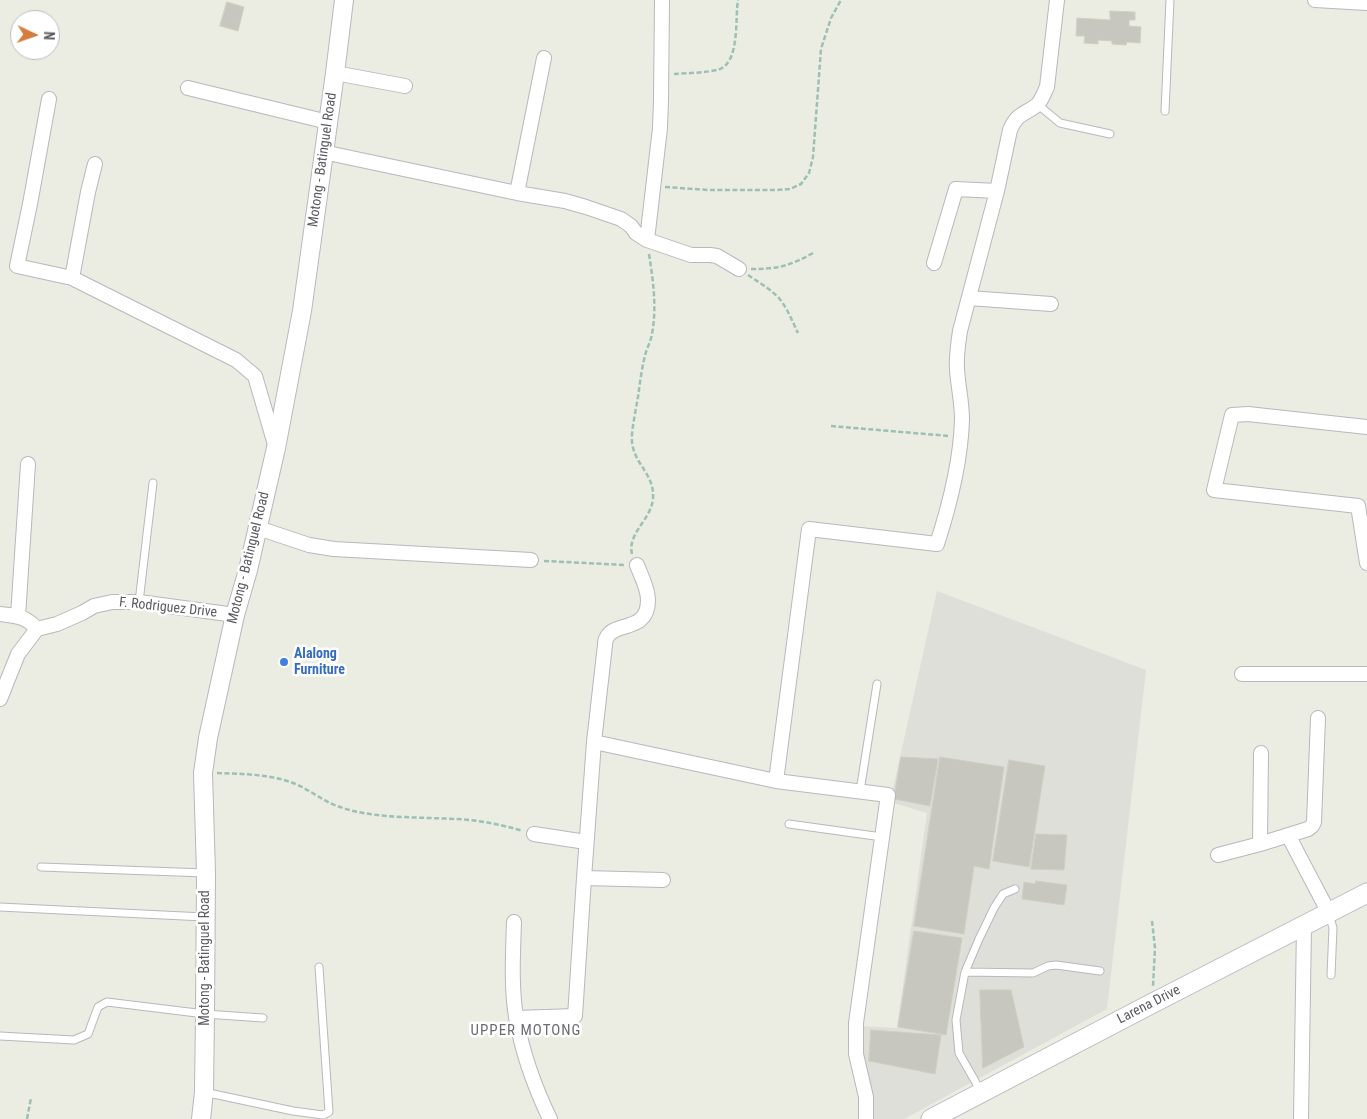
<!DOCTYPE html>
<html>
<head>
<meta charset="utf-8">
<style>
  body { margin:0 }
  #map { position:relative; width:1367px; height:1119px; overflow:hidden; background:#ebece2; font-family:"Roboto Condensed",sans-serif }
  canvas { display:block }
  .north { position:absolute; left:10px; top:10px; width:50px; height:50px; box-sizing:border-box; background:#fff; border:1px solid #bdbdc0; border-radius:50%; rotate:93deg; font-size:14px; font-weight:700; line-height:20px; text-align:center; color:#5b5b61 }
  .north::after { content:''; display:block; margin:auto; width:18px; height:22px; background:#d67d3e; clip-path:polygon(50% 0,100% 100%,50% 72%,0 100%) }
</style>
</head>
<body>
<div id="map">
<canvas width="1367" height="1119"></canvas>
<div class="north">N</div>
</div>
<script>
const ctx = document.querySelector('canvas').getContext('2d');
ctx.lineJoin = 'round';
function fillPath(path, color) { ctx.fillStyle = color; ctx.fill(path, 'evenodd'); }
function strokePath(path, color, width, dash) { ctx.strokeStyle = color; ctx.lineWidth = width; ctx.lineCap = dash ? 'butt' : 'round'; ctx.setLineDash(dash || []); ctx.stroke(path); }
function label(font, color, halo, rows, align = 'center') {
  ctx.font = font + ' "Roboto Condensed",sans-serif'; ctx.lineWidth = 5; ctx.setLineDash([]); ctx.textBaseline = 'middle'; ctx.strokeStyle = halo; ctx.fillStyle = color; for (const [text, x, y, turn = 0] of rows) {
    ctx.save(); ctx.translate(x, y); ctx.rotate((+turn || 0) * Math.PI / 180); ctx.textAlign = isNaN(turn) ? turn : align; if (halo) ctx.strokeText(text, 0, 0); ctx.fillText(text, 0, 0); ctx.restore();
  }
}
fillPath(new Path2D(`
  M937,591L1146,670L1107,1009L904,1119H870L871,1088L862,1062L861,1026L897,1028L927,813L890,802Z`), '#dfdfda');
const building = new Path2D(`
  M227,2L244,7L238,31L220,26Z
  M1110,11L1135,12V20H1129V26L1141,27L1140,43L1127,42L1126,45L1112,44V41L1098,40V44L1084,43L1085,36H1076L1077,18L1110,20Z
  M901,757L938,759L930,806L894,799Z
  M940,757L1004,767L989,869L974,866L964,934L914,926Z
  M1009,760L1045,766L1029,867L993,861Z
  M1036,834L1067,835L1064,870L1031,869Z
  M1036,881L1067,885L1064,905L1022,899L1024,882L1035,884Z
  M914,931L962,938L946,1035L898,1027Z
  M980,990H1011L1024,1047L983,1068Z
  M871,1030L941,1035L935,1074L869,1061Z`);
fillPath(building, '#c7c7bf');
strokePath(building, '#cfd0c1', 1);
const service = new Path2D(`
  M1037,104L1060,123L1110,134
  M1165,111L1170,0
  M139,602L153,483
  M860,791L877,684
  M789,824L882,837
  M41,867L205,873
  M0,907L204,917
  M1329,914L1333,928L1331,975
  M965,972L1033,973L1048,966L1056,965L1100,971
  M0,1036L74,1040L88,1034L98,1007L107,1002L205,1014L263,1018
  M204,1092L293,1111L323,1115L329,1112L319,967
  M981,1093L975,1081L959,1053L956,1020L965,972L979,939L994,908L1003,894L1015,889`);
const minor = new Path2D(`
  M1315,0L1367,3
  M335,73L405,86
  M188,88L328,122
  M49,99L30,204L17,266L72,278L88,192L95,164
  M323,152L517,193L565,201L586,207L621,219L631,226L636,233L647,240L691,255H710L717,256L739,269
  M517,193L544,58
  M647,240L660,128L661,100L662,0
  M934,263L956,189L997,191
  M72,278L236,360L255,376L276,448
  M969,298L1051,304
  M1367,427L1248,414L1232,415L1214,490L1358,506L1367,563
  M258,528L309,545L334,549L531,560
  M0,614C16,616 26,616 37,629
  M18,616L28,464
  M1242,674H1367
  M0,699L18,654L37,629L57,624L82,613L94,606L112,602H139L235,615
  M594,742L776,781L888,795L856,1023V1054L866,1097V1119
  M776,781L809,529L937,544C949,507 961,458 962,419C962,402 958,386 957,369C956,357 958,344 960,331L997,191L1010,130C1017,113 1024,115 1037,105C1042,100 1044,93 1047,87L1057,0
  M534,834L586,842
  M1288,835L1329,913
  M1260,844L1261,753
  M1218,855L1260,844L1308,829L1312,826L1314,822L1318,718
  M584,878L663,880
  M514,922C513,953 511,986 516,1017C522,1051 535,1088 550,1119
  M516,1018L575,1016L584,878L594,742L605,645C605,642 605,640 607,637C615,621 648,633 648,600C648,588 641,576 637,565
  M1301,1119L1304,926`);
const tertiary = new Path2D(`
  M201,1119L204,1092L205,1014L206,873L203,773L208,738L235,615L248,570L276,448L302,311L335,73L344,0`);
const secondary = new Path2D(`
  M931,1119L1151,1004L1367,893`);
strokePath(service, '#b8b8bd', 9);
strokePath(minor, '#b8b8bd', 16);
strokePath(tertiary, '#b8b8bd', 20);
strokePath(secondary, '#bbbbc2', 21);
strokePath(new Path2D(`
  M674,74C688,73 707,73 720,69C740,61 735,17 738,0
  M665,187L708,190H777L790,189L801,184L809,173L813,157L821,49L831,18L841,0
  M751,269C777,269 790,266 813,253
  M748,275C758,282 769,288 778,297C787,307 792,321 798,333
  M831,426L949,436
  M632,554C627,533 652,519 653,498C655,472 630,463 632,435C633,422 636,409 638,397C640,382 642,366 646,352C648,346 651,340 652,334C657,307 653,280 649,254
  M544,561L626,565
  M217,773C242,774 270,774 293,783C306,788 318,797 330,803C341,808 352,811 363,813C399,819 435,817 470,820C488,822 506,826 523,831
  M1152,921L1155,948L1153,986
  M27,1119L31,1098`), '#9cc0b3', 2.5, [5, 2.5]);
strokePath(service, '#fff', 7);
strokePath(minor, '#fff', 14);
strokePath(tertiary, '#fff', 18);
strokePath(secondary, '#fff', 19);
for (const [x, y, r, color] of [
  [284,662,5,"#3f7fe0"]
]) { const dot = new Path2D(); dot.arc(x, y, r, 0, 2 * Math.PI); ctx.fillStyle = color; ctx.fill(dot); strokePath(dot, '#fff', 2); }
label('14px', '#5b5b61', '#fff', [
  ["Motong - Batinguel Road",323,160,-82],
  ["Motong - Batinguel Road",249,558,-76],
  ["F. Rodriguez Drive",168,608,6],
  ["Motong - Batinguel Road",205,958,-90],
  ["Larena Drive",1149,1005,-27]
]);
label('bold 14px', '#366cbe', '#fff', [
  ["Alalong",294,654],
  ["Furniture",294,670]
], 'left');
ctx.letterSpacing = '1px';
label('15px', '#6c6d73', '#fff', [
  ["UPPER MOTONG",526,1031]
]);
ctx.letterSpacing = '0px';
</script>
</body>
</html>
